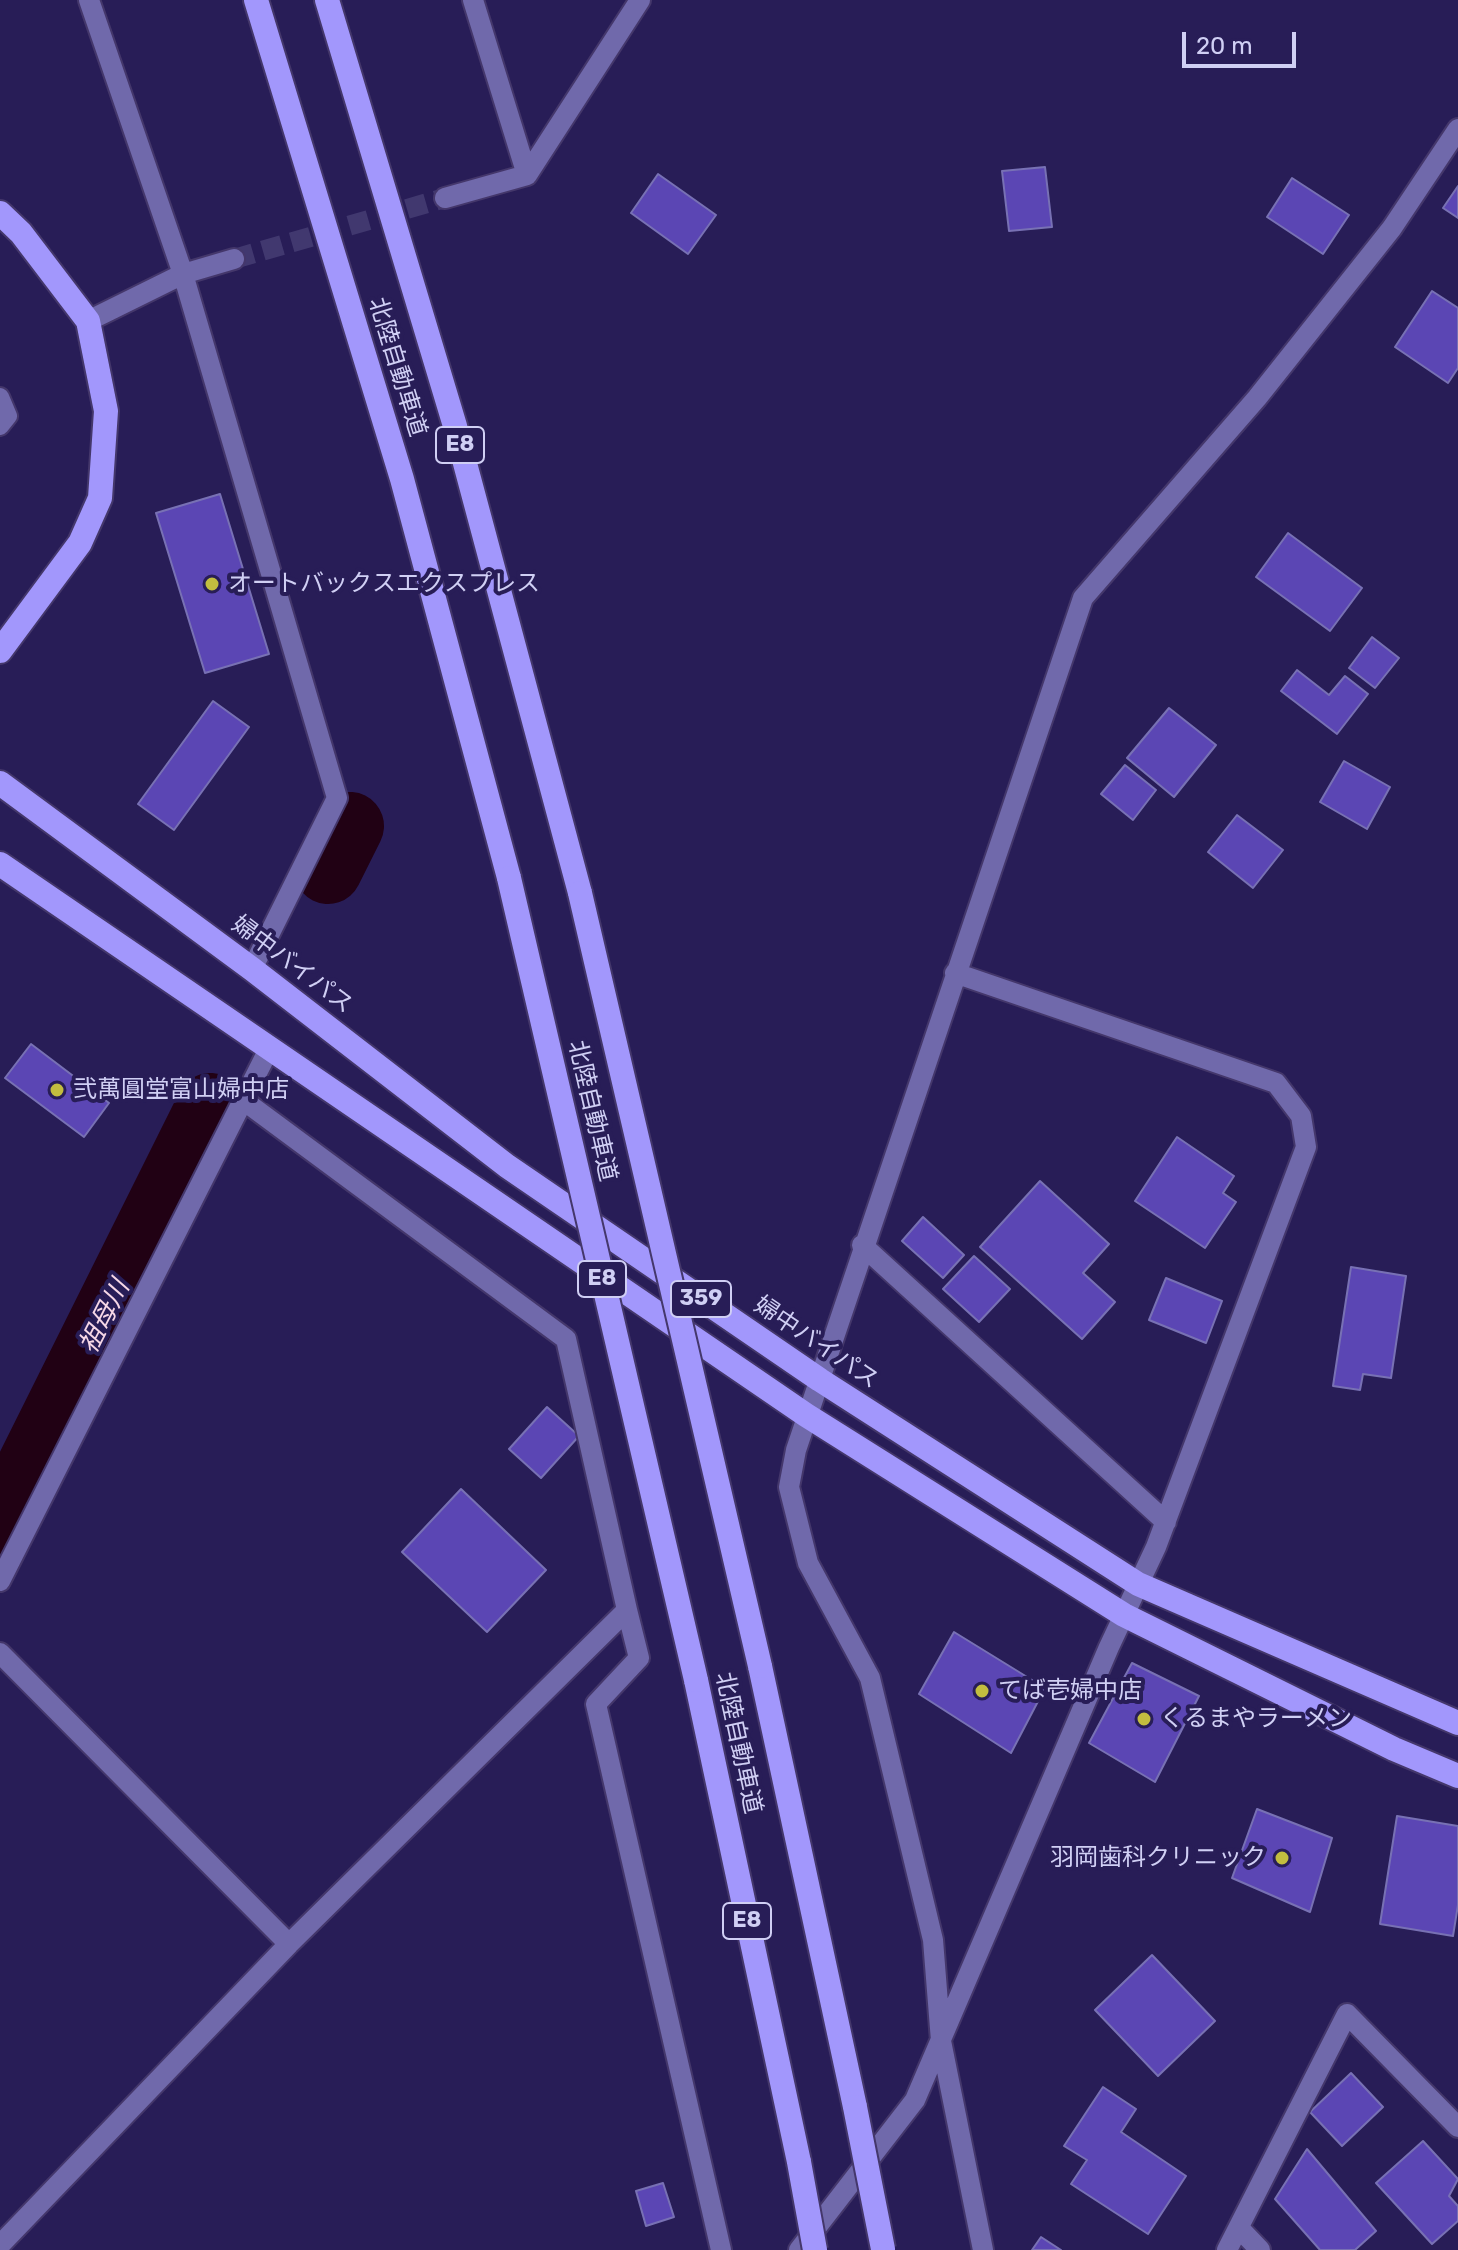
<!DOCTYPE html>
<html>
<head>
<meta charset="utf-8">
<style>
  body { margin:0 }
  #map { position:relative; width:1458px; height:2250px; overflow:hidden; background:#281d57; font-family:Rubik,sans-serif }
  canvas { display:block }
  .scale { position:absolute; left:1182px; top:32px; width:114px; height:36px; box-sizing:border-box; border:4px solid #d0cff4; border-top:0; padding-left:10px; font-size:24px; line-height:28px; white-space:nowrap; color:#d0cff4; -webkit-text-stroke:6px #281d57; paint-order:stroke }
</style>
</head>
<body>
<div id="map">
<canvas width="1458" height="2250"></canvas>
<div class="scale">20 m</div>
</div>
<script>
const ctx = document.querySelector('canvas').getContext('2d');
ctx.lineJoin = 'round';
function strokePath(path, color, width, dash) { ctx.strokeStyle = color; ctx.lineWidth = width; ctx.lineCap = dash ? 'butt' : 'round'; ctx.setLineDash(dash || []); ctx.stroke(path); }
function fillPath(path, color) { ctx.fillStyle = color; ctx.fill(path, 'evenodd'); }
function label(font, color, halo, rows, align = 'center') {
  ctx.font = font + ' Rubik,"Noto Sans JP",sans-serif'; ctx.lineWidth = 8; ctx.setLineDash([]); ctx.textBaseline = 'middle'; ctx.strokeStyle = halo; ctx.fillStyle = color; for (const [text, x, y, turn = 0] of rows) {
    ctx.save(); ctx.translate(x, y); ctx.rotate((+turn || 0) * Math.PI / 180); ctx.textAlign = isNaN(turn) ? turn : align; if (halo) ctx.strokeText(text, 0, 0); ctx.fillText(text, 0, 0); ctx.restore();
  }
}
strokePath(new Path2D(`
  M328,870L350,826
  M0,1528L210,1107`), '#210114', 68);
const building = new Path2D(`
  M1045,167L1052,227L1009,231L1002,171Z
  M658,174L716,215L688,254L631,213Z
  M1292,178L1349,215L1323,254L1267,217Z
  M1458,186V218L1443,208Z
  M1432,291L1458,308V368L1448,383L1395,347Z
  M220,494L269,654L205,673L156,513Z
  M1288,533L1362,588L1330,631L1256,577Z
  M1372,637L1399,658L1375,688L1349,668Z
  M1297,670L1329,695L1345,676L1368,694L1337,734L1281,691Z
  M213,701L249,727L174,830L138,804Z
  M1169,708L1216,745L1174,797L1127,758Z
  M1344,761L1390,787L1367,829L1320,802Z
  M1125,765L1156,790L1133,820L1101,794Z
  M1237,815L1283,850L1253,888L1208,852Z
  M31,1044L109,1103L84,1137L5,1078Z
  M1177,1137L1234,1176L1223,1193L1236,1202L1205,1248L1135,1201Z
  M1040,1181L1109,1244L1083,1273L1115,1302L1082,1339L980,1247Z
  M923,1217L964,1255L943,1278L902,1241Z
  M974,1256L1010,1289L979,1322L943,1289Z
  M1351,1267L1406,1276L1391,1378L1363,1374L1360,1390L1333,1386Z
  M1166,1278L1222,1301L1206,1343L1149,1320Z
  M547,1407L579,1436L541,1478L509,1449Z
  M461,1489L546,1570L487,1632L402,1552Z
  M954,1632L1045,1688L1011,1753L919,1694Z
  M1132,1663L1199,1696L1155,1782L1089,1743Z
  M1257,1809L1332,1838L1310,1912L1232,1878Z
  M1397,1816L1458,1826V1905L1453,1936L1380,1924Z
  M1152,1955L1215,2021L1158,2076L1095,2010Z
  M1351,2073L1383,2107L1342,2146L1310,2112Z
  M1103,2087L1136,2109L1121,2132L1186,2176L1148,2234L1071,2184L1087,2160L1064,2146Z
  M1423,2141L1458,2179L1449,2196L1458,2206V2221L1432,2244L1376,2183Z
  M1307,2149L1376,2231L1355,2250H1320L1275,2199Z
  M663,2183L674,2217L646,2226L636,2191Z
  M1041,2237L1061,2250H1032Z`);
fillPath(building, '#5b46b4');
strokePath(building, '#7871b4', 2);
strokePath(new Path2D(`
  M234,259L445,198`), '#41386f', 20, [20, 10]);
const lane = new Path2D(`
  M0,397L8,416L0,426`);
const street = new Path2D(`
  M89,0L183,274L337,798L252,969
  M473,0L527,175
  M445,198L527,175L640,0
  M88,321L183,274L234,259
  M862,1245L1166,1522
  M0,1581L269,1049
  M627,1610L639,1658L596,1704L721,2250
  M0,1653L289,1944
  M1239,2228L1260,2250
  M0,2245L289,1944L627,1610L566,1339L243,1100
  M799,2250L915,2100L1109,1647L1156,1547L1306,1147L1301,1116L1276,1083L955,973
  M983,2250L941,2041L933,1940L870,1678L808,1563L789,1487L796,1450L1083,598L1257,398L1392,228L1458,129
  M1227,2250L1347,2014L1458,2127`);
const highway = new Path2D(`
  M256,0L402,479L509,878
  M327,0L455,426L580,893
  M0,213L21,233L88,321L106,411L100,498L80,543L0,651
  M0,783L252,969L507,1166L820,1380L1138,1584L1458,1723
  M0,864L806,1415L1124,1615L1394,1749L1458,1776
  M760,1666L855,2107
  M696,1680L799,2162`);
strokePath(lane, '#44376b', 22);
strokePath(street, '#44376b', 24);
strokePath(highway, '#44376b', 28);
strokePath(lane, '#7069ab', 18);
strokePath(street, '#7069ab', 20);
strokePath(highway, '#a297fc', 24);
const highwayBridge = new Path2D(`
  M509,878L696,1680
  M580,893L760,1666
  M855,2107L883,2249
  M799,2162L815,2250`);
strokePath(highwayBridge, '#44376b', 28, []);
strokePath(highwayBridge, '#a297fc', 24);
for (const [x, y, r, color] of [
  [212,584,8,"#c2bd3f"],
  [57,1090,8,"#c2bd3f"],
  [982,1691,8,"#c2bd3f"],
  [1144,1719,8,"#c2bd3f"],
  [1282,1858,8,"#c2bd3f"]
]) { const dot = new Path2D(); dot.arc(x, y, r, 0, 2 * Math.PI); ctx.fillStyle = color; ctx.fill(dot); strokePath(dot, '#281d57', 3); }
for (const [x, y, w] of [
  [460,445,48],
  [602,1279,48],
  [701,1299,60],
  [747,1921,48]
]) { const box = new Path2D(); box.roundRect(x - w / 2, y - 18, w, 36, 6); ctx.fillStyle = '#281d57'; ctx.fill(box); strokePath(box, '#d0cff4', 2); }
label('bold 22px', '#d0cff4', null, [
  ["E8",460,445],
  ["E8",602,1279],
  ["359",701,1299],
  ["E8",747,1921]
]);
label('24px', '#d0cff4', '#281d57', [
  ["北陸自動車道",397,367,73],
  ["婦中バイパス",292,965,37],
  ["北陸自動車道",592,1111,77],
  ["婦中バイパス",816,1343,34],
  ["北陸自動車道",738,1743,78]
]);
label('24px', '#d0cff4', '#281d57', [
  ["オートバックスエクスプレス",228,584],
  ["弐萬圓堂富山婦中店",73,1090],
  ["てば壱婦中店",998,1691],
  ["くるまやラーメン",1160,1719],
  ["羽岡歯科クリニック",1266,1858,"right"]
], 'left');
label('italic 26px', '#f7d8e7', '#281d57', [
  ["祖母川",105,1317,-63]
]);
</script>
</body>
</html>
